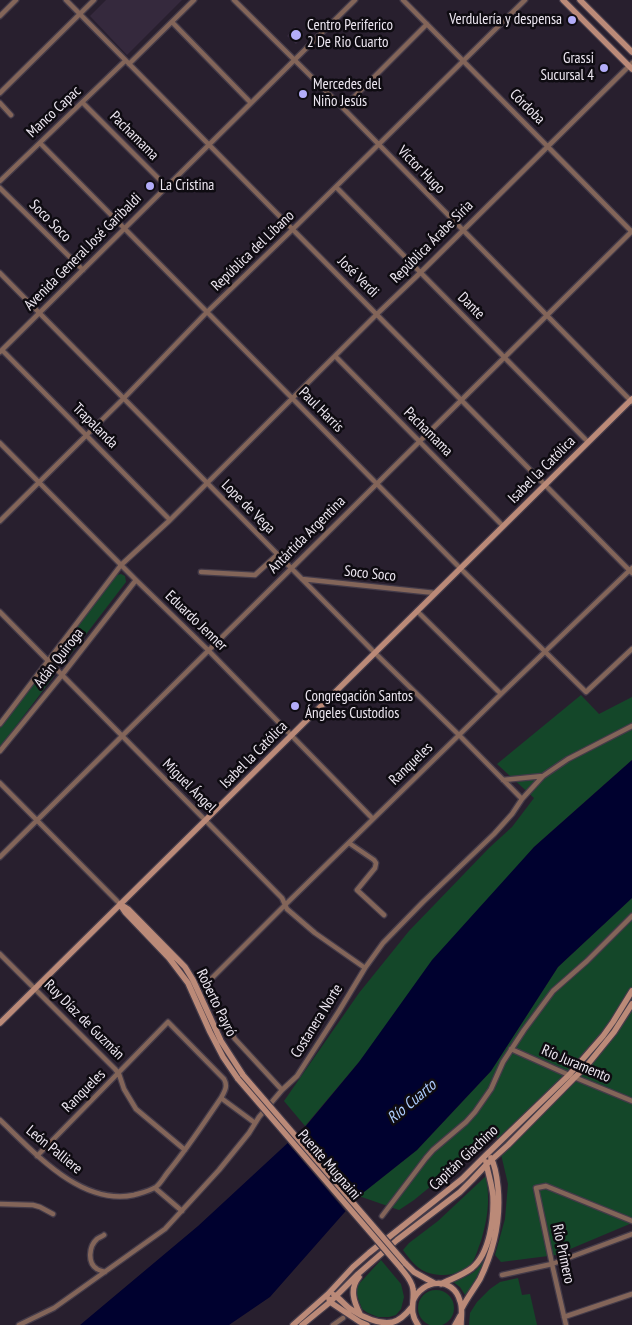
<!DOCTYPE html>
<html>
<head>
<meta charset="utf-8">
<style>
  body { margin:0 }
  canvas { display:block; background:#281f2e }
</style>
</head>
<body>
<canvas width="632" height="1325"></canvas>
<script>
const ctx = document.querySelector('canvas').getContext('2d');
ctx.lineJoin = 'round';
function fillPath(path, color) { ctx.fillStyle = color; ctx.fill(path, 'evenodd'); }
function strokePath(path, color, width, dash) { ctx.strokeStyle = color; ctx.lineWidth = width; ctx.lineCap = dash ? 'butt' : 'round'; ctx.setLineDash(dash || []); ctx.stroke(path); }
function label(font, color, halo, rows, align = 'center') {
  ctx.font = font + ' "PT Sans Narrow",sans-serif'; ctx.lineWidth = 5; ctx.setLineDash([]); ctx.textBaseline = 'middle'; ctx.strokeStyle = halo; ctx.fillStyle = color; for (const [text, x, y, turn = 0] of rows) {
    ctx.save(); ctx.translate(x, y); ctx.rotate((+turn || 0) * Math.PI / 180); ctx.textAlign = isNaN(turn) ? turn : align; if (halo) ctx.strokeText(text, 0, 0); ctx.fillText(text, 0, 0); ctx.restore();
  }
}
fillPath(new Path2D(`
  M106,0H182L127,55L90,16Z
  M295,27L304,35L296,44L287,36Z`), '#35293d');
fillPath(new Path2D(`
  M121,574L125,576L126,582L64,663L59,665L55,664L53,660L55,655L117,575Z
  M45,669H52L54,674V676L0,747V728Z
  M581,695L599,714L632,697V760L534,847L359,1062L305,1126L284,1101L359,993L409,931L489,848L512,827L534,798L497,764Z
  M632,898V1223L556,1255L501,1262L495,1255L505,1219L508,1184L496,1133L414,1200L399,1210L359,1196L417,1150L491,1071L558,967Z
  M493,1170L496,1195L492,1243L484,1265L474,1284L465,1295L460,1287L453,1282C462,1278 470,1276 477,1269C497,1249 495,1197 493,1170Z
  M486,1176C490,1202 488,1216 481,1241C478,1248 476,1257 472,1263C466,1271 453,1275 444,1275C422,1275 415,1266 403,1250L409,1243L438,1221Z
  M381,1260L401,1284L404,1297L401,1309L396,1315L389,1317H378L368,1313L362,1309L356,1292L358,1285Z
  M518,1278L522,1295L530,1294L537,1325H469L470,1313L477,1302L490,1289L500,1282Z
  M418 1308a18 18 0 1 1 36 0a18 18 0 1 1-36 0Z`), '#144729');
fillPath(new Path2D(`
  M632,760V898L558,967L491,1071L417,1150L359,1196L270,1297L229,1325H80L198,1226L305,1127L359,1062L432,960L534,847Z`), '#00012f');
fillPath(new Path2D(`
  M297,1130L358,1201L347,1213L286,1141Z`), '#281f2e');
const street = new Path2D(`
  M66,0L632,573
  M234,0L343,108L632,402
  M403,0L632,232
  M0,16L16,0
  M172,22L251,103
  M129,64L194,0
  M0,93L94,0
  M0,103L11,115
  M83,103L167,187
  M343,108L427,24
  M40,143L460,568L586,692L632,649
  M0,181L125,61
  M336,187L588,442
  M0,188L83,270
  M0,273L375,653L459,735L522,799
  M2,350L170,520
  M0,352L355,0
  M335,356L503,526
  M0,443L136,580L208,650L373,819
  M0,521L124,398L207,312L293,229L525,0
  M201,572L255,575L278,554
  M302,579L435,593
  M417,611L501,694
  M0,612L282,898L287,909L315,933L365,968
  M0,724L121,565L170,520L377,314L420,273L632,63
  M0,751L62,675L136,580
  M503,780L543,776
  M0,783L120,904
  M349,843L374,860L376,863L375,868L357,890L384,915
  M0,857L632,231
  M0,954L115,1069L119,1074L124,1089L136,1109L185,1150
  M511,1049L569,1075L632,1101
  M282,1090L235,1039L207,992V986L209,981L285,905L501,694L632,568
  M221,1098L255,1123
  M0,1120C35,1153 81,1206 134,1195C141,1193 150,1191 156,1187C160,1184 164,1177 168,1172C187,1149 204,1123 221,1098C225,1091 228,1086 224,1079L168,1022L37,1156
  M155,1188L182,1211
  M0,1204L33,1205L40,1207L53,1214
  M382,1216L426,1158L433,1150L466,1122L475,1112L491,1089L503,1062L524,1030L553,991L587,961L632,916
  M104,1235C103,1236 98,1238 97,1239C89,1246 87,1263 97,1269C100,1271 103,1271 105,1272
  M502,1275L552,1264L632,1234
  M564,1317L632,1294
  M19,1325L54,1308L165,1229L219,1170L249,1133L259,1117L282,1090L297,1076L339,1011L365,968L383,943L423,902L494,834L512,814L522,799L543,776L568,759L632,726
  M333,1325L343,1318
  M566,1325L552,1264L536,1188L546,1186L632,1221`);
const secondary = new Path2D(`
  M563,0L632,69
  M580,0L632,52
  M120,904L128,909L185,967L193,980L221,1041L243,1075
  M121,906L125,912L169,958L188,983L210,1032L223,1057L238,1079
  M0,1023L632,399
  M405,1263L414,1272L434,1283
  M400,1267C405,1274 412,1280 413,1289C415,1303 408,1311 418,1325
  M359,1277C349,1289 354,1302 360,1314
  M441,1284C451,1279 463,1275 472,1268C490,1253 494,1218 493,1196C492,1184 488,1174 486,1162
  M334,1295C341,1299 345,1306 352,1310C362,1317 380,1325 393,1322C400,1320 407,1313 411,1308
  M329,1299L330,1302L360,1322L367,1325
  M413,1301C422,1279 453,1276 460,1301C463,1308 461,1317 461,1325
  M462,1308C467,1298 474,1289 480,1279C494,1250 501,1220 498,1188C497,1178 496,1167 491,1158
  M293,1325L328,1294L353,1267L369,1253L462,1179L486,1155L569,1075L603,1036L613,1022L632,991
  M302,1325L330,1302L358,1274L397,1240L460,1192L472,1180L487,1164L508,1145L588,1064L614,1032L632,1004
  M455,1325L460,1316`);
strokePath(street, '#443b49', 7);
strokePath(secondary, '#443b49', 8);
strokePath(street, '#836559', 4.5);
strokePath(secondary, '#bb8a78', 5.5);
const secondaryBridge = new Path2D(`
  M243,1075L405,1263
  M238,1079L400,1267`);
strokePath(secondaryBridge, '#443b49', 8, []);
strokePath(secondaryBridge, '#bb8a78', 5.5);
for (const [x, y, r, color] of [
  [572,20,5,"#b3adf9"],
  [296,35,6,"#b3adf9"],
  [604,68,5,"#b3adf9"],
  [303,94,5,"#b3adf9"],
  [150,186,5,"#b3adf9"],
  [295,706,5,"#b3adf9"]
]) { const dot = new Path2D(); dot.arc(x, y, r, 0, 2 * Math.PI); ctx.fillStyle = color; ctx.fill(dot); strokePath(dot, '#0e0b11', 2); }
label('15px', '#ede7f1', '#0e0b11', [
  ["Verdulería y despensa",562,20,"right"],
  ["Centro Periferico",307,26],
  ["2 De Rio Cuarto",307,43],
  ["Grassi",594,59,"right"],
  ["Sucursal 4",594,76,"right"],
  ["Mercedes del",313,85],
  ["Niño Jesús",313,102],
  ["La Cristina",160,186],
  ["Congregación Santos",305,697],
  ["Ángeles Custodios",305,714]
], 'left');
label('15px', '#ede7f1', '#0e0b11', [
  ["Córdoba",527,107,45],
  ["Manco Capac",54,112,-43],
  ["Pachamama",134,136,45],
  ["Víctor Hugo",421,170,45],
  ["Soco Soco",50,221,45],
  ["República Árabe Siria",432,242,-45],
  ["República del Líbano",253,251,-44],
  ["Avenida General José Garibaldi",83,252,-45],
  ["José Verdi",358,277,45],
  ["Dante",471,306,45],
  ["Paul Harris",321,410,45],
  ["Trapalanda",95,426,45],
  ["Pachamama",428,432,45],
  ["Isabel la Católica",542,470,-45],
  ["Lope de Vega",248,507,45],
  ["Antártida Argentina",307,535,-45],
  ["Soco Soco",370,574,6],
  ["Eduardo Jenner",196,621,44],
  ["Adán Quiroga",59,658,-52],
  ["Isabel la Católica",254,755,-45],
  ["Ranqueles",411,764,-44],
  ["Miguel Ángel",189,786,45],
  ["Roberto Payró",216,1003,64],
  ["Ruy Díaz de Guzmán",84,1020,45],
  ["Costanera Norte",317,1021,-58],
  ["Río Juramento",576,1064,23],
  ["Ranqueles",84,1091,-45],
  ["León Palliere",54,1150,39],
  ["Capitán Giachino",464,1158,-43],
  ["Puente Mugnaini",329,1165,49],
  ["Río Primero",563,1254,78]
]);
label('italic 16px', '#aecdfe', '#0e0b11', [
  ["Río Cuarto",412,1102,-40]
]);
</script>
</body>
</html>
